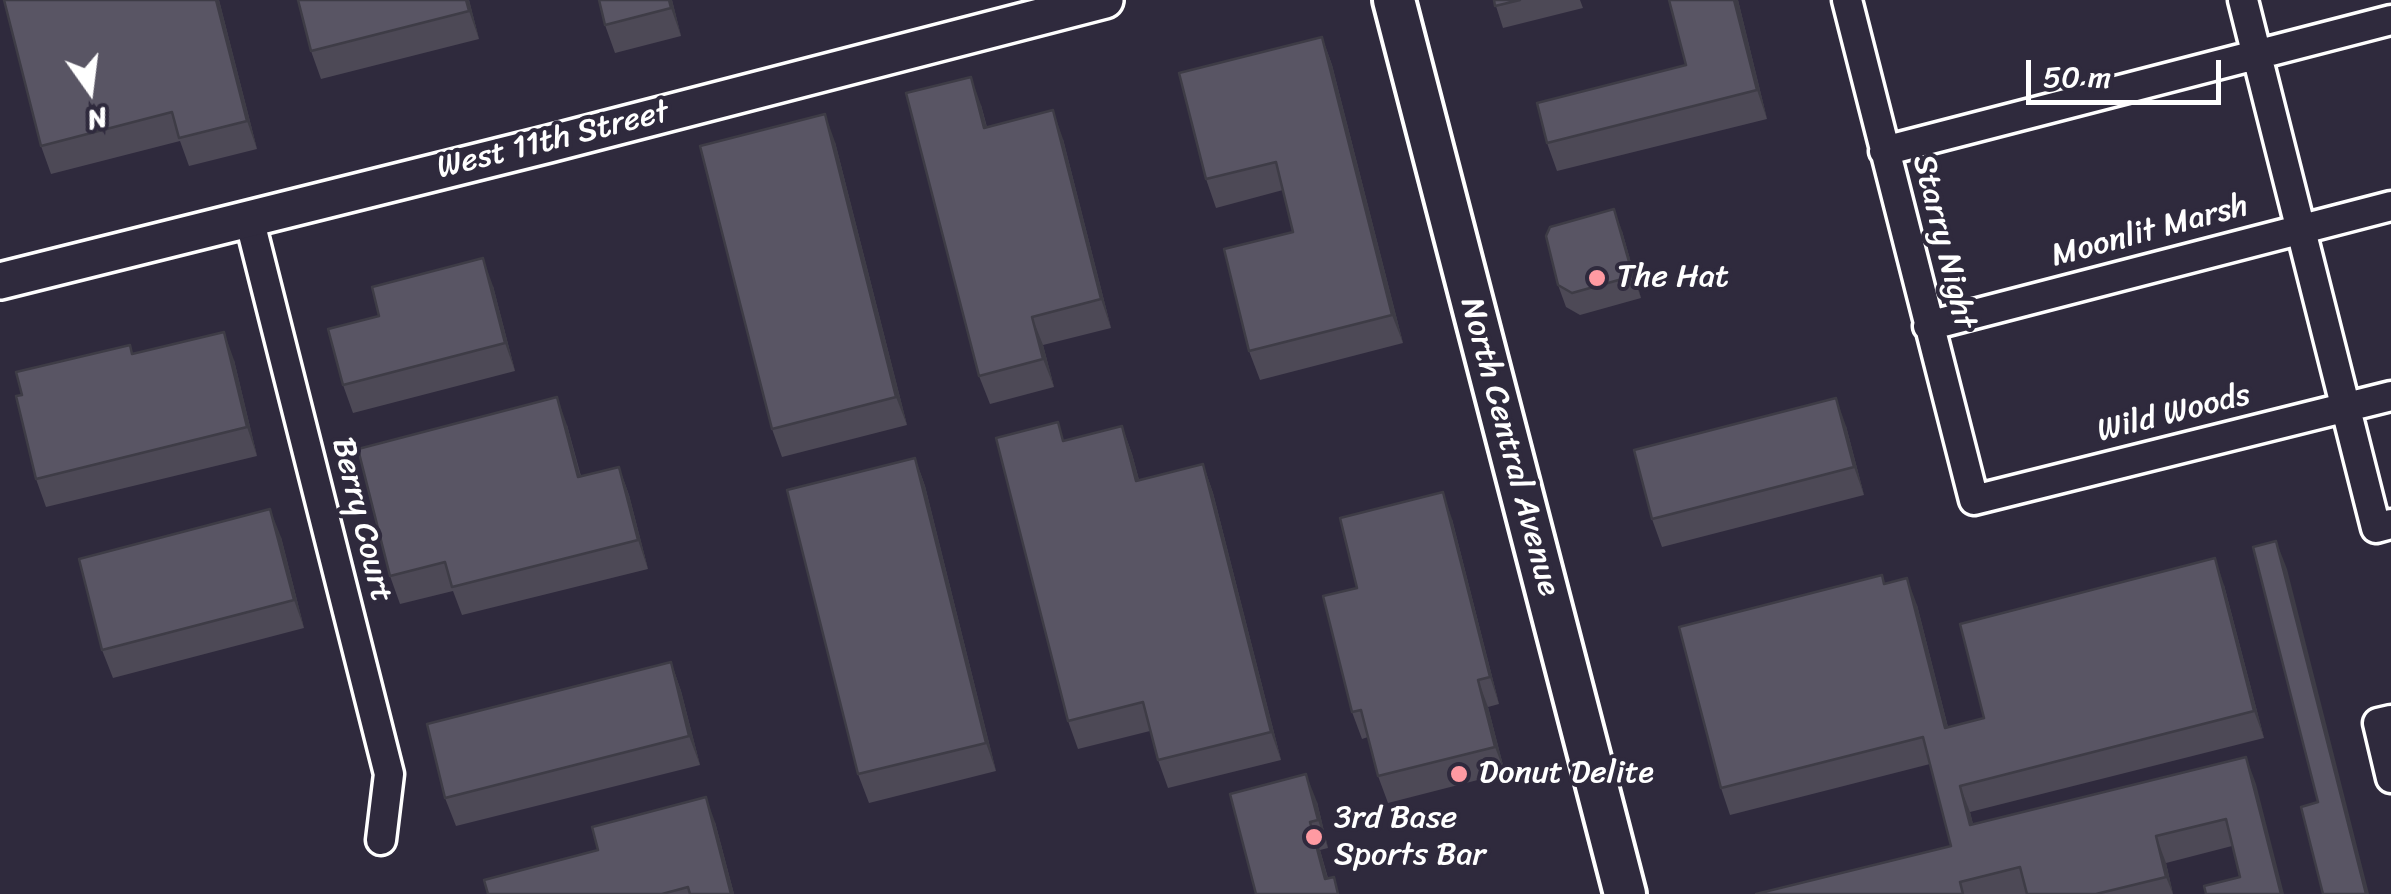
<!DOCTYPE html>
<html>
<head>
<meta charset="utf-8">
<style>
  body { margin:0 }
  #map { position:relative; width:2391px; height:894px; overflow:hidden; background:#2f2a3d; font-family:Sriracha,sans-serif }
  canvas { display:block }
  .north { position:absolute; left:40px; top:40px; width:100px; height:100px; -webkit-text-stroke:8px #2f2a3d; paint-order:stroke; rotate:166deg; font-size:28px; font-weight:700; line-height:40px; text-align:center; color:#fff }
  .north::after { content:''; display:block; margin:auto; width:35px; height:45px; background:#fff; clip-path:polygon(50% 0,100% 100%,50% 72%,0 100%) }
  .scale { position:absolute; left:2026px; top:60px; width:195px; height:45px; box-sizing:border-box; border:5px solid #fff; border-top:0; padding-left:12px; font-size:30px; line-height:35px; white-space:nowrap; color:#fff; -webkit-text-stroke:8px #2f2a3d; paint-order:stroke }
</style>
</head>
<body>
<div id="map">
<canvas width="2391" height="894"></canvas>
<div class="north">N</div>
<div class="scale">50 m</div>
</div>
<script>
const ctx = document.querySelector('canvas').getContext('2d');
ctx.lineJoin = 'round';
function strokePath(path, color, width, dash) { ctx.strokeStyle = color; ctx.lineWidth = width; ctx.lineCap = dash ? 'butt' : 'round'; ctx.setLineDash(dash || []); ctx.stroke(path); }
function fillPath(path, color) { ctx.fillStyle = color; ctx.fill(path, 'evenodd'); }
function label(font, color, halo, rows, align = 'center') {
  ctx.font = font + ' Sriracha,sans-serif'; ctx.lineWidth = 8; ctx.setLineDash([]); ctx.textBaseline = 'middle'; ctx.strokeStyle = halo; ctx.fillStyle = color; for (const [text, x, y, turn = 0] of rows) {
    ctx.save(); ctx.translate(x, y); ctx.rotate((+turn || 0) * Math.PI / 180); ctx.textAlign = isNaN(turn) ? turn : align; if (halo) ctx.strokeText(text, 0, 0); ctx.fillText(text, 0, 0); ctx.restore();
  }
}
const minor = new Path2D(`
  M1847,0L1974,500L2391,396
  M2243,0L2376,528L2391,524
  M1884,151L2391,20
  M249,218L389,774L381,840
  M1928,326L2391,206
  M2391,720L2378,723L2391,778`);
const tertiary = new Path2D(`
  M0,281L549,144L1105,0`);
const secondary = new Path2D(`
  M1394,0L1625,894`);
strokePath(minor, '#fff', 35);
strokePath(tertiary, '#fff', 42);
strokePath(secondary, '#fff', 48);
strokePath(minor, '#2f2a3d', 28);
strokePath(tertiary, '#2f2a3d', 35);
strokePath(secondary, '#2f2a3d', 40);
fillPath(new Path2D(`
  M4,0H219L257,149L189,166L180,141L51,174L41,146Z
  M469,0L479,39L321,79L311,51Z
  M599,0H672L681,36L615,53L605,25Z
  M1494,0H1580L1583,8L1503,28Z
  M1738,0L1767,119L1557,171L1547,143L1686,65Z
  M1322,37L1332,65L1403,343L1260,380L1249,351L1293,232L1283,190L1216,208L1206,179Z
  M981,105L987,127L1063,139L1111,328L1043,345L1054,387L990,404L979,376Z
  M835,142L907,425L782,457L772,429Z
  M1622,231L1641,298L1580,315L1566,307L1558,285Z
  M493,286L515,371L353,413L343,385Z
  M130,345L133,354L234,360L257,456L46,507L36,479L22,395Z
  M567,425L581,476L619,467L629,495L648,569L462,615L453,591L400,604L390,576Z
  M1122,426L1132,454L1139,480L1203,464L1213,493L1281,760L1168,788L1158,760L1150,731L1078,749L1068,721L1065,440Z
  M1846,426L1864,495L1662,547L1652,519Z
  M915,458L925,486L996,771L869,803L858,774Z
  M1452,519L1499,704L1488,707L1505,773L1388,803L1378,776L1368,737L1362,739L1352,712L1357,588Z
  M281,537L304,628L113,678L102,650Z
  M1885,584L1917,605L1948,727L1984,718L2224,585L2264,738L1970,812L1973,824L2256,784L2240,877L2232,846L2166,863L2173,894H1756L1951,846L1930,764L1730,815L1721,788Z
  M671,662L681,691L700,765L456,826L445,798Z
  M1317,802L1328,848L1320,850L1328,878L1256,894Z
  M715,822L734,894H488L598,850Z`), '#4d4956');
fillPath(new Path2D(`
  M216,0H219L257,149L247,121Z
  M466,0H469L479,39L469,11Z
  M669,0H672L681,36L671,8Z
  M1734,0H1738L1767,119L1757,90Z
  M1322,37L1332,65L1403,343L1392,315Z
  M971,77L981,105L994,156L984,128Z
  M1053,110L1063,139L1111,328L1101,299Z
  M825,114L835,142L907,425L896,397Z
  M1614,209L1622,231L1641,298L1633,276Z
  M483,258L493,286L515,371L505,343Z
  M1032,317L1043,345L1054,387L1043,359Z
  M224,332L234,360L257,456L247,427Z
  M557,397L567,425L588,505L578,477Z
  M1836,398L1846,426L1864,495L1854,467Z
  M1122,426L1132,454L1147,509L1136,481Z
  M915,458L925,486L996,771L986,743Z
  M1203,464L1213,493L1281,760L1271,732Z
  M619,467L629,495L648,569L638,540Z
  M1443,492L1452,519L1499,704L1490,677Z
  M270,509L281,537L304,628L294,600Z
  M2276,541L2287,569L2369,894H2366Z
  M2215,558L2224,585L2264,738L2254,711Z
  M1907,578L1917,605L1955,755L1945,728Z
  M671,662L681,691L700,765L689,736Z
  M1478,680L1488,707L1505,773L1495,747Z
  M2246,757L2256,784L2284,894H2281Z
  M1306,774L1317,802L1328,848L1318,820Z
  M1960,786L1970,812L1980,851L1970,825Z
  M706,797L715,822L734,894H731Z
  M1310,822L1320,850L1332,894L1325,879Z
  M2156,836L2166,863L2173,894L2166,877Z`), '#3e3c46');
const building = new Path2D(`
  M4,0H216L247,121L179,138L172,112L41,146Z
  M298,0H466L469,11L311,51Z
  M599,0H669L671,8L605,25Z
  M1494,0H1520L1495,6Z
  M1669,0H1734L1757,90L1547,143L1537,103L1686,65Z
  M1322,37L1392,315L1249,351L1224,249L1293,232L1276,162L1206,179L1179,73Z
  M971,77L984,128L1053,110L1101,299L1032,317L1043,359L979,376L906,93Z
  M825,114L896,397L772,429L700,146Z
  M1614,209L1633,276L1572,293L1558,285L1546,236L1550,227Z
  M483,258L505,343L343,385L328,329L379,316L372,287Z
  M224,332L247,427L36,479L16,396L22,395L16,372L130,345L132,354Z
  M557,397L578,477L619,467L638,540L452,587L445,562L390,576L358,449Z
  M1836,398L1854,467L1652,519L1634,450Z
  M1058,422L1063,441L1122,426L1136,481L1203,464L1271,732L1158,760L1143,702L1068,721L996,438Z
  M915,458L986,743L858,774L787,490Z
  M1443,492L1490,677L1478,680L1495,747L1378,776L1361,710L1352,712L1323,596L1357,588L1340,518Z
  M270,509L294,600L102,650L79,559Z
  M2276,541L2366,894H2323L2301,807L2318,802L2253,547Z
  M2215,558L2254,711L1960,786L1970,825L2246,757L2281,894H2206L2204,886L2240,877L2226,819L2156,836L2166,877L2096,894H2027L2020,867L1960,882L1963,894H1756L1951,846L1923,737L1721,788L1679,627L1882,575L1884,584L1907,578L1945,728L1984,718L1960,624Z
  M671,662L689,736L445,798L427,724Z
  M1306,774L1318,820L1310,822L1325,879L1334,877L1338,894H1256L1230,794Z
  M706,797L731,894H690L688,887L662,894H488L484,880L598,850L592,827Z`);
fillPath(building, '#595564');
strokePath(building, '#3e3c46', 2.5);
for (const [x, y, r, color] of [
  [1597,278,10,"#ff9aa2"],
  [1459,774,10,"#ff9aa2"],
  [1314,837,10,"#ff9aa2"]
]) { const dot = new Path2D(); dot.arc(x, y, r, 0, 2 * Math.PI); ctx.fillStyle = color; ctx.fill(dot); strokePath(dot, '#2f2a3d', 4); }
label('32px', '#fff', '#2f2a3d', [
  ["West 11th Street",553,141,-14],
  ["Moonlit Marsh",2150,232,-15],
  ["Starry Night",1943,242,76],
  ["Wild Woods",2174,414,-14],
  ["North Central Avenue",1509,447,75],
  ["Berry Court",361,520,76]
]);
label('32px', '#fff', '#2f2a3d', [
  ["The Hat",1617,278],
  ["Donut Delite",1479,774],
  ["3rd Base",1334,819],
  ["Sports Bar",1334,856]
], 'left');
</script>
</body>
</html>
